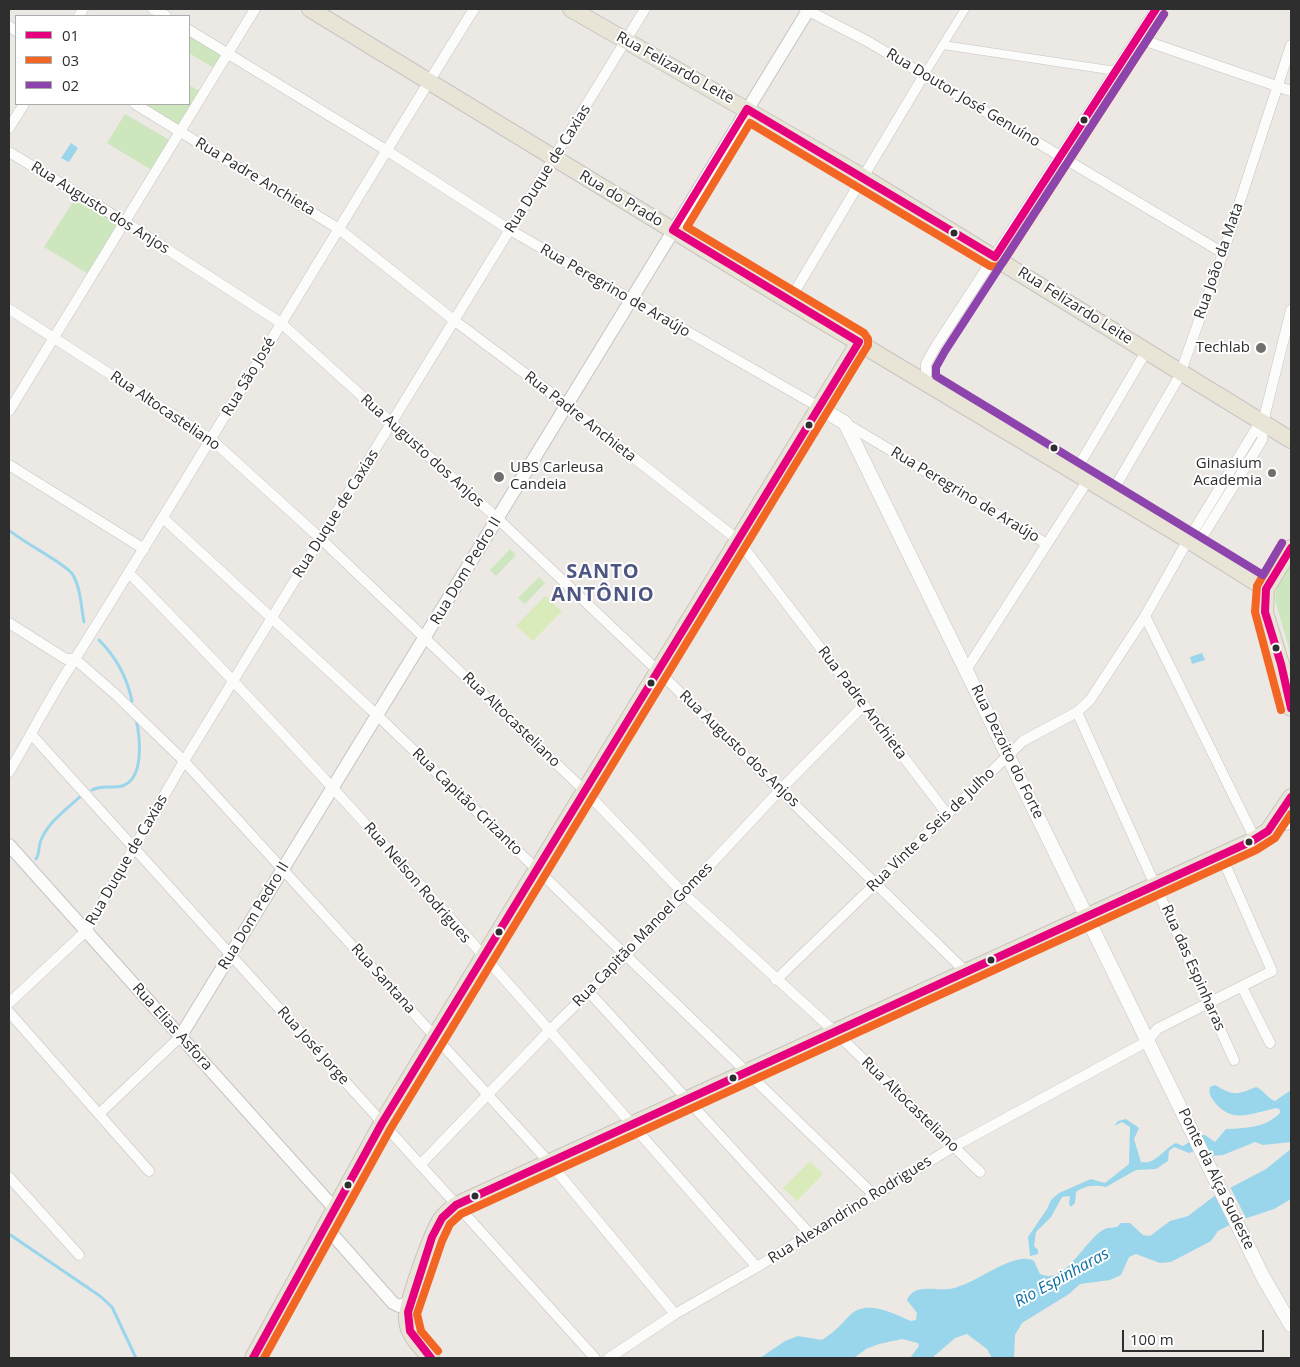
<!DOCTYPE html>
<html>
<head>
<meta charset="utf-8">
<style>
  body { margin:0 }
  #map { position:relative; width:1300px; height:1367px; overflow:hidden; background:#ece8e4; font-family:"Open Sans",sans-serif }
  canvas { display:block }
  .frame { position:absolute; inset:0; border:10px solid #2e2e2e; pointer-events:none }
  .legend { position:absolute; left:15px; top:15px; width:175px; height:90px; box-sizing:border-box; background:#fff; border:1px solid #ababab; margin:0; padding:6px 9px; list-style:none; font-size:15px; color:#2e2e2e }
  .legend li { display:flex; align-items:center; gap:10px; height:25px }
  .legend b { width:25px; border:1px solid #ababab }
  .scale { position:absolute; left:1122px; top:1330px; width:142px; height:22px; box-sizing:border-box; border:2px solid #2e2e2e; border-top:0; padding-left:6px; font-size:15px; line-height:18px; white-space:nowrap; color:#2e2e2e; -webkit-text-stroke:4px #fff; paint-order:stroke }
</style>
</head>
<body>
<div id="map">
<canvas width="1300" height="1367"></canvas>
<div class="frame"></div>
<ul class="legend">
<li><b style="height:6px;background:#e5007d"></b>01</li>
<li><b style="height:6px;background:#f26522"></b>03</li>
<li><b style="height:6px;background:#8e44ad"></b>02</li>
</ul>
<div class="scale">100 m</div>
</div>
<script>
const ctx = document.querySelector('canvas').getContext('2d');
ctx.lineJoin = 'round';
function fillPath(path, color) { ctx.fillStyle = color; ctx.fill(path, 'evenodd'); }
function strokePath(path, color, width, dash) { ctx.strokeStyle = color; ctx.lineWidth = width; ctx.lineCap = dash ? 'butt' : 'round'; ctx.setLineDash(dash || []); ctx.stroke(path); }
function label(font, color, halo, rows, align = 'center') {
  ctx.font = font + ' "Open Sans",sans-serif'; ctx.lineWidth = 4; ctx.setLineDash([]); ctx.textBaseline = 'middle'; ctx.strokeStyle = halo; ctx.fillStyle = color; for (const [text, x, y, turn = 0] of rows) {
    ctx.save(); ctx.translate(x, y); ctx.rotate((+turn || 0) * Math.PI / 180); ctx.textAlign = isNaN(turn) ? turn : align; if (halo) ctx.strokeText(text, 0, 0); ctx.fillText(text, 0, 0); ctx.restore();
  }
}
fillPath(new Path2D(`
  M189,33L228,53L217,70L189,53Z
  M189,85L203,93L180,131L146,110L149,104H189Z
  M125,114L173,142L155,172L107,143Z
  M78,194L125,222L92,276L44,247Z
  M510,549L516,555L496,576L490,570Z
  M1291,561V655L1275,600L1277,584Z
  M539,577L545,583L525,604L518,598Z`), '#cee6be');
fillPath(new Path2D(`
  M545,596L562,611L533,641L516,626Z
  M810,1161L823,1174L797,1201L783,1188Z`), '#d9eabb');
fillPath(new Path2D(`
  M71,143L78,148L69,162L61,158Z
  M1202,653L1205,660L1192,664L1190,657Z
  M1215,1085C1234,1096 1236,1095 1256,1087C1264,1090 1267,1098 1275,1101L1291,1090V1142L1263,1145L1255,1142L1223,1155L1211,1156L1200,1135H1205L1215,1142L1226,1129C1246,1128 1265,1128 1280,1113V1110L1277,1108C1254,1112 1235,1124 1217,1105C1212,1099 1208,1094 1210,1087Z
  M1126,1119L1139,1128L1134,1139L1141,1162C1156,1165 1163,1149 1176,1143L1183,1146L1195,1138L1194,1151L1189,1153L1174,1147L1169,1151L1168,1161L1156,1169L1136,1170L1106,1187C1095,1185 1086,1185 1076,1192L1075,1203L1071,1207L1069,1204L1070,1196L1062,1197L1051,1217L1036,1232L1034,1246L1038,1250V1254L1030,1256L1028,1237L1047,1209L1051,1200L1059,1193L1091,1179L1105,1183L1129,1164L1130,1127L1122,1122L1114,1126L1118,1121Z
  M1291,1149V1199L1274,1209L1244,1219L1228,1189L1266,1169Z
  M1221,1191L1237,1221L1218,1231L1211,1241L1171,1262L1160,1263L1136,1254L1129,1257L1121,1275L1110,1280L1080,1284L1069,1294L1022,1323L1015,1335L1014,1358H992L987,1349L967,1334L955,1338L932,1358H910L919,1346L918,1343L902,1339L879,1344L866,1349L854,1358H760L785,1341L798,1336L822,1340C833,1333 840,1326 848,1317C865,1298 892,1313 911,1321L916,1320L917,1313L907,1300C914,1283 935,1291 949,1289C953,1289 959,1286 963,1285C983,1278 1016,1251 1034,1261L1040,1274C1066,1286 1085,1238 1105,1229C1109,1227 1113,1228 1117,1227L1121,1223H1130L1143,1235L1150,1236L1170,1221L1188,1216Z`), '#99d6ec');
fillPath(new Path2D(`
  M1229,1185L1247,1220L1243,1221L1226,1187Z`), '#ece8e4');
strokePath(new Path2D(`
  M9,530C22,542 68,565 73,575C81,589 81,607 84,622
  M99,640C116,657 127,677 132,701
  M92,790C103,784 111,789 122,786C145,779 140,736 136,719
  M36,859C40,853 38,847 41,840C49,821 68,808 82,795
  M9,1234L100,1296L112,1307L136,1358`), '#99d6ec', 3);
const pedestrian = new Path2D(`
  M943,45L1116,71
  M924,75L965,9`);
const minor = new Path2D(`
  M153,9L166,16
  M805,9L867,41L1223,253
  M79,16L83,9
  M9,26L16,31
  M189,30L386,150L510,230L819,407
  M1137,38L1291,91
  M135,104L339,229L455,321L567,405L738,540L947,814
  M9,128L24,104
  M9,152L125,222L281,323L497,518L658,671L965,971
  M789,301L924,75
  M9,309L212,440L320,538L585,791L683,893L834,1031L980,1172
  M926,382V364L936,346L1156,9
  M9,411L255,9
  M845,423L1047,544
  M9,465L144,549
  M1075,472L1147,350
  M1111,494L1179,377L1223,253L1291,45
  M163,518L377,715L874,1195
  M1197,545L1262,440L1265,414L1291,310
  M129,573C348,795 551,1033 757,1267
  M1145,616L1255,839
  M9,623L66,659H75L115,694L184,761L549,1162L675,1314
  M966,670L1088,480
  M1077,712L1234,1060
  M31,734L595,1358
  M9,772C30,737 48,701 70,667C207,449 338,227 474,9
  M776,980L1023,741L1077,712L1090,700L1145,616L1188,540L1265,414
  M1242,987L1270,1043
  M589,992L810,1234
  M9,1003L86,931L184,761L645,9
  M9,1012L149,1171
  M99,1114L180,1037
  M420,1165L549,1031L626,955L780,790L864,705
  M9,1177L79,1255
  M609,1358L675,1314L757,1267L953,1147L1148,1041L1157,1029L1272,971L1221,855`);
const tertiary = new Path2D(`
  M1273,825L1291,823
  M9,845L335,1209
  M180,1037L809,9
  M325,1226L393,1303L399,1306L408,1303`);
const secondary = new Path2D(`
  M819,407L845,423L1263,1277L1291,1325`);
const primary = new Path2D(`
  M310,9L789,301L1188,540L1266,589
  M571,9L863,177L1291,440
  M1291,548L1266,589L1265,612L1281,664L1291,708
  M253,1358L382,1123L859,342
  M431,1358C421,1347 408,1335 407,1320C405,1307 433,1229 442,1218C446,1213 451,1209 456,1205L1252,841L1268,831L1291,797`);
strokePath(pedestrian, '#c5c4c5', 9);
strokePath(minor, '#c5c4c5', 11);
strokePath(tertiary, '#c5c4c5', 14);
strokePath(secondary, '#c5c4c5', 15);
strokePath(primary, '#c6c5c4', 18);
strokePath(pedestrian, '#fcfcfb', 8);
strokePath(minor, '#fcfcfb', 10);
strokePath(tertiary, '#fcfcfb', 12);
strokePath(secondary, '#fcfcfb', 14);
strokePath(primary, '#e8e4d6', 16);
strokePath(new Path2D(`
  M1291,548L1266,589L1265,612L1281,664L1291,708
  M253,1358L382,1123L859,342L673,230L747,109L995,257L1156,9
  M431,1358L410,1331L408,1312L432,1237L442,1218L456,1205L1252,841L1268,831L1291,797`), '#e5007d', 8);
strokePath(new Path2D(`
  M1281,710L1255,612L1257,586L1282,543
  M438,1351L421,1331L417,1314L442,1241L450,1224L461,1214L1256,850L1275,838L1291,814
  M264,1358L391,1128L868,345V339L864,333L687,227L750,123L990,266L997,267L1003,262L1164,14`), '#f26522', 8);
strokePath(new Path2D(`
  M1164,14L945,351L936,367V376L1263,575L1282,543`), '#8e44ad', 8);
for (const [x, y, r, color] of [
  [1084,120,4.5,"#2e2e2e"],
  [954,233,4.5,"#2e2e2e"],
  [1261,348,6,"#706f6e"],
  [809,425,4.5,"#2e2e2e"],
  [1054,448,4.5,"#2e2e2e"],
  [1272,473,5,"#706f6e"],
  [499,477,6,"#706f6e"],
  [1276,648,4.5,"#2e2e2e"],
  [651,683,4.5,"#2e2e2e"],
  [1249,842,4.5,"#2e2e2e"],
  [499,932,4.5,"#2e2e2e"],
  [991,960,4.5,"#2e2e2e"],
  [733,1078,4.5,"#2e2e2e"],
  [348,1185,4.5,"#2e2e2e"],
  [475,1196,4.5,"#2e2e2e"]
]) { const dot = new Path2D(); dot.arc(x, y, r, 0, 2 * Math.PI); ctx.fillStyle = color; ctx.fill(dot); strokePath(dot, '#fff', 2); }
label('15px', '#2e2e2e', '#fff', [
  ["Rua Felizardo Leite",675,68,29],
  ["Rua Doutor José Genuíno",963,98,31],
  ["Rua Duque de Caxias",548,169,-58],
  ["Rua Padre Anchieta",255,177,31],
  ["Rua do Prado",621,199,31],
  ["Rua Augusto dos Anjos",100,208,32],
  ["Rua João da Mata",1219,261,-71],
  ["Rua Peregrino de Araújo",615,291,30],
  ["Rua Felizardo Leite",1075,306,32],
  ["Rua São José",249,377,-59],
  ["Rua Altocasteliano",165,411,34],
  ["Rua Padre Anchieta",580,417,38],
  ["Rua Augusto dos Anjos",422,451,42],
  ["Rua Peregrino de Araújo",965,495,31],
  ["Rua Duque de Caxias",336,514,-58],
  ["Rua Dom Pedro II",466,571,-59],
  ["Rua Padre Anchieta",862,703,53],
  ["Rua Altocasteliano",511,720,44],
  ["Rua Augusto dos Anjos",739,749,44],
  ["Rua Dezoito do Forte",1007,752,64],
  ["Rua Capitão Crizanto",467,802,44],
  ["Rua Vinte e Seis de Julho",931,830,-44],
  ["Rua Duque de Caxias",127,860,-60],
  ["Rua Nelson Rodrigues",417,883,49],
  ["Rua Dom Pedro II",254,916,-59],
  ["Rua Capitão Manoel Gomes",643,935,-46],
  ["Rua das Espinharas",1193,968,66],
  ["Rua Santana",383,979,48],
  ["Rua Elias Asfora",172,1027,48],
  ["Rua José Jorge",313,1046,48],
  ["Rua Altocasteliano",910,1105,44],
  ["Ponte da Alça Sudeste",1216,1179,64],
  ["Rua Alexandrino Rodrigues",850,1210,-32]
]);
label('15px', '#2e2e2e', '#fff', [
  ["Techlab",1250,348],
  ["Ginasium",1262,464],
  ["Academia",1262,481],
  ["UBS Carleusa",510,468,"left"],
  ["Candeia",510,485,"left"]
], 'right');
label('italic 16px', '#0d6fa3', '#fff', [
  ["Rio Espinharas",1062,1278,-29]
]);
ctx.letterSpacing = '1px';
label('bold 20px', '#4d5680', '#fff', [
  ["SANTO",603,572],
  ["ANTÔNIO",603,595]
]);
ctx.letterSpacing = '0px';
</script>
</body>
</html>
